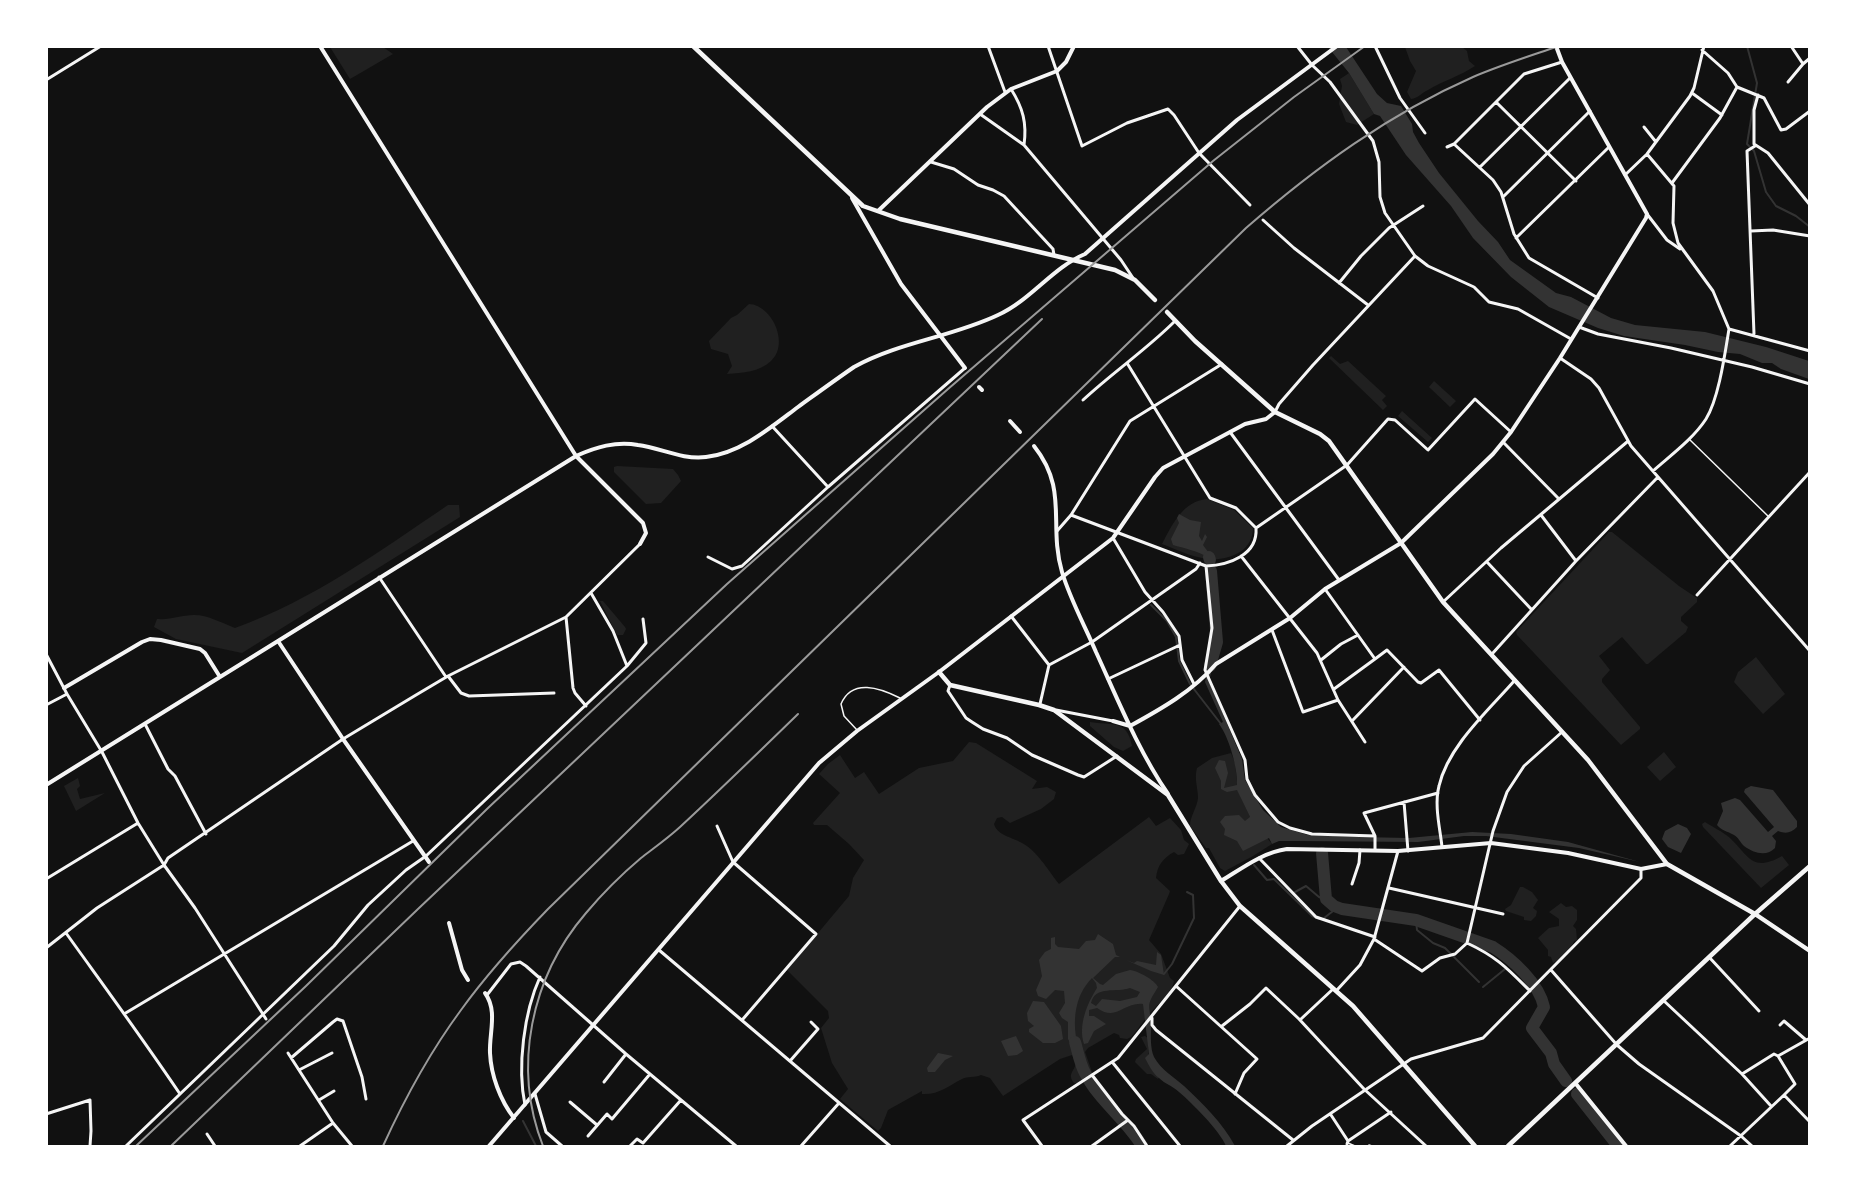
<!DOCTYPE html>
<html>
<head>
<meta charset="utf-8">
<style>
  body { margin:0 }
  #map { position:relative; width:1856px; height:1193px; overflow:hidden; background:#111; font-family:Lato,sans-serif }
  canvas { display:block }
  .frame { position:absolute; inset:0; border:48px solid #fff; pointer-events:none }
</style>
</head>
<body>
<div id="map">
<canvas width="1856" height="1193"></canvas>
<div class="frame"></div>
</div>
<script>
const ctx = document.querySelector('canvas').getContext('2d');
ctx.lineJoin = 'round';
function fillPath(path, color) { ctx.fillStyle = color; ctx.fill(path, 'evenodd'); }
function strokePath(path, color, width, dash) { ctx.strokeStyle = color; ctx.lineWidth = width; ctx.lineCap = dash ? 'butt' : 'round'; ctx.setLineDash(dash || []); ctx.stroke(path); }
fillPath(new Path2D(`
  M330,47H383L393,54L350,79Z
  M1405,47H1462L1467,51L1469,61L1475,66C1460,76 1443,81 1428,90C1421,93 1419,98 1411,99L1407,92L1416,71L1410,61Z
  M1349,73L1374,114L1357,125L1346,122L1339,104L1342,86L1340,79Z
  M749,304C772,305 790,344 771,361C759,372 743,373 727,374L732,366L728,354L711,349L709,341L731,318L737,315Z
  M1331,356L1340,364L1348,361L1386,396L1382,400L1387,406L1383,410L1329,358Z
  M1434,381L1456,401L1450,407L1429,387Z
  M1402,411L1432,438L1428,442L1398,416Z
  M617,466L673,469L678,475L681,481L661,503L646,504L614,472V467Z
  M1207,499L1234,510L1253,528C1253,538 1248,547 1240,552C1213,568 1188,554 1162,544C1172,525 1183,501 1207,499Z
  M448,505H459L460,517L242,653L176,639L154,627L157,619C172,620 181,615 194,615C208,615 222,623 235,628C313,600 380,551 448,505Z
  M1609,532H1612L1679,586L1697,598V602L1681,617V621L1688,627L1686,632L1648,664H1646L1622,637L1599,656L1610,670L1602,679V682L1640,727V729L1621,745L1517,635L1516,632Z
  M600,601H603L625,627L626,629L623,635H617Z
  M1756,657L1785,694L1763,714L1734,682L1738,672Z
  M1090,722C1110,726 1127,718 1132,746L1123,751L1114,747L1090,726Z
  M969,742L976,743L1037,781L1032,789L1047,787L1056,792L1054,799L1041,809L1010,823L1002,817L997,818L994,824C997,835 1011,837 1020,842C1036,849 1048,870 1059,884L1149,817L1156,826L1170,818L1181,830L1184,840L1189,844L1184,854L1178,855L1174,852C1163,858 1157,866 1156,878L1170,891L1169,894L1149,940L1161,954L1170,978L1174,981C1172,993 1160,1002 1152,1011C1144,1019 1139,1029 1131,1037L1127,1039L1120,1038L1119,1035L1114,1033L1088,1048L1085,1052L1092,1072L1077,1083H1074C1067,1074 1074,1072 1076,1063L1072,1055L1060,1059L1003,1096L990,1078L981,1075C974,1078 968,1076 962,1079C948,1086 939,1095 922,1094V1091L888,1110L881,1128L878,1131L840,1099L848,1089L832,1063L821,1028L829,1018L828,1011L787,970L849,896L853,878L864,860L849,844L827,825H814L813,823L840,793L819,774L828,764L840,755L855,778L864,772L879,794L919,768L953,761Z
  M1664,752L1676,767L1660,781L1647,767Z
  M1231,753L1235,763L1238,791L1250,817L1272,844L1253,856L1225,871L1220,868L1209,848H1206L1190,826C1190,816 1197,808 1198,798C1198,788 1194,779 1197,768L1212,758Z
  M78,778L80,786L77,789L80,799L105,793L76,811L64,786Z
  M1705,822C1713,827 1723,832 1730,838C1749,856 1752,873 1782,856L1789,865L1761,888L1703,827L1702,824Z
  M1520,887H1523L1532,892L1538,900L1533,908L1537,911L1536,916L1531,921L1524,920V917L1506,911L1505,909L1511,905Z
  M1561,903L1566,907L1572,906L1577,910V920L1573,926L1576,929L1577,940L1574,941C1572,949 1560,960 1553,963L1551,957L1548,956V950L1538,938L1549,928L1559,926V919L1549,912Z
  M1145,1036L1149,1039C1149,1054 1146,1068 1159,1077L1158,1079L1151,1074H1147L1135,1062L1136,1059L1147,1049L1141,1037Z`), '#202020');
fillPath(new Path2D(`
  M1328,47H1346L1377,94L1387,103L1401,106L1412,124L1413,132L1419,143L1439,173L1478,221L1498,242L1510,260L1556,293L1571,297L1611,318L1635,325L1705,332L1766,347L1809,361V379L1781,369L1772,363H1762L1740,354L1718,352L1685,345L1624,336L1598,328L1549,307L1511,277L1473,238L1451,206L1406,155L1380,116L1374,114L1349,73Z
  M1179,514L1190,520L1201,522L1199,536L1202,541L1205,534L1207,537L1203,545L1211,556L1208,557C1197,551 1184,548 1173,545L1171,539L1179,523L1177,518Z
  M1210,660L1214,661L1209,681L1242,759L1245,780L1263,810L1281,827L1308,835L1357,837L1409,838L1472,832L1511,834L1568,842L1640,862L1579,848L1486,836H1464L1418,842L1296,841H1279L1272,844L1269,838L1243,851L1237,841L1224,835L1225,829L1220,822L1225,816L1239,815L1245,821L1250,817L1237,790L1227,792L1221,789V781L1215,768L1219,760L1225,761L1228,773L1224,788L1237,785C1238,769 1229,737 1219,724L1223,722L1205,682Z
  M1751,786L1773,790L1797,821V827C1791,833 1786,834 1778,831L1772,836L1776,841L1775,848C1767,857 1753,853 1744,846C1740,842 1738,837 1734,835C1727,831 1722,831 1717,825L1723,811L1721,803L1735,798L1740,800L1768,832L1774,827L1744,792L1745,789Z
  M1678,824L1687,828L1691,834L1681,853L1668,847L1662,839L1665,831Z
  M1098,934L1113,944L1116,955L1120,957H1115L1093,978L1100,984L1103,985L1116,974L1130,970C1138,971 1155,980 1158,987C1145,1008 1150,1002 1151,1025C1151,1036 1150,1048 1154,1057C1161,1070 1174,1077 1184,1086C1204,1105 1222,1122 1235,1146H1226C1220,1131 1192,1103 1179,1092C1173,1086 1165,1084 1159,1078C1152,1073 1149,1065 1145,1058L1149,1054L1143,1004C1123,1002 1117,1022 1097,1008L1089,1010V1016H1094L1106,1024L1094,1031L1088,1043L1084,1044C1078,1025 1087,1004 1097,988L1096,983L1092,978C1074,996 1072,1023 1078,1046L1073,1048L1068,1039V1022L1062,1018L1059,1013L1065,1003L1064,991L1055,990L1046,999L1038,996L1036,990L1042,976L1039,960L1045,952L1051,949V938L1055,937V944L1058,947L1079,949L1086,941L1095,940ZM1130,988L1140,992L1137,997L1120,1001L1102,999L1096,1006L1091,1003C1095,985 1117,993 1130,988Z
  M1157,952L1161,955L1164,975L1151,971L1126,960L1134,963L1137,961L1156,965Z
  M1033,1001L1044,1002L1061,1026L1063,1039L1055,1043H1043L1029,1032V1029L1034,1026L1028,1021L1027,1013Z
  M1016,1036L1023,1051L1017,1055L1008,1056L1001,1041Z
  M938,1053L953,1056L945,1060L935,1072H928L927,1068Z`), '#333');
strokePath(new Path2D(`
  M1747,46L1757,83L1747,144L1754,151L1766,192L1776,206L1796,216L1810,227
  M1151,605L1167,621L1176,637L1179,661L1190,684L1221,724
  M1254,865L1267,880L1274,879L1276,881L1312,916L1319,919
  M1295,892L1306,886L1319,897L1326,900
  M1324,918L1337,908
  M1416,920L1417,930L1433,943L1445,948L1479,982
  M1509,964L1511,962
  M1164,974L1172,964L1194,918L1193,895L1187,892
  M1483,987L1505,969
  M523,1121L536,1146`), '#333', 2);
strokePath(new Path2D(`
  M1209,557L1210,560
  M1210,666L1217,642L1211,571
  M1322,853L1326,899L1334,906L1342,909L1416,920L1493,947C1512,959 1539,983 1544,1007L1532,1028L1551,1053L1554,1064L1566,1081
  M1075,1042C1078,1052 1080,1064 1085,1073C1099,1101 1127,1120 1142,1146
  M1577,1094L1618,1146`), '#333', 12);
strokePath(new Path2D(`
  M1689,439L1769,517
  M857,730L844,716L841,704C852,678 880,688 900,698
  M1348,1143L1355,1146
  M1368,1146L1369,1145L1372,1146`), '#f5f5f5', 1.5);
strokePath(new Path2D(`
  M988,46L1005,92
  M1048,46L1082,146L1127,123L1168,109L1174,115L1199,153L1250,205
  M1297,46L1312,65L1330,82L1373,141L1379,162L1380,197L1385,213L1415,256L1428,266L1474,287L1489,302L1518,309L1571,339
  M1375,46L1400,98L1425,133
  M1791,46L1803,64L1810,58
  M1702,50L1728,73L1737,87L1764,98L1781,130L1786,129L1810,111
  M46,80L101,46
  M1788,82L1803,64
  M1011,89C1023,108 1027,123 1024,145
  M1692,93L1722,115
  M1758,95L1754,110V144L1768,153L1810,205
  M1496,102L1524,74L1562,62
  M980,114L1024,145L1121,260L1133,278
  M1644,127L1656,142
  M1454,144L1496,102L1576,181
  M1447,147L1454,144L1493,180L1501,192L1514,234L1529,258L1598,298
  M1647,154L1674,186L1673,223L1678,243L1713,291L1729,329L1810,351
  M931,162L954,169L978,185L993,190L1004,196L1053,249L1054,255
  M1480,167L1570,78
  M1625,175L1647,154L1690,96L1694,88L1704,46
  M1672,183L1720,118L1737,87
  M1504,196L1590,111
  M1647,214L1667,240L1680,249
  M1263,220L1294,248L1368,305
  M1751,231L1773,230L1810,236
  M1516,238L1609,147
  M1339,283L1361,256L1389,228L1423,206
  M1579,327L1598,334L1671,348L1752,367L1810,384
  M1754,334L1747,151L1755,146
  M1560,358L1591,379L1599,388L1631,446L1810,651
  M1127,363L1210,498L1236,508L1256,528
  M1083,400C1113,372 1146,350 1175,321
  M1275,412L1279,404L1313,365L1415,256
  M772,426L828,487
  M1230,432L1339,580
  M1503,442L1559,499
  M1653,471C1671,455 1693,439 1706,419C1719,398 1725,353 1729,329
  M1071,515L1206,566C1229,565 1258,555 1256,528L1347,465L1388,419L1395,420L1428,450L1475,399L1511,432
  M1541,515L1576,561
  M1057,531L1071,515L1130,421L1222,364
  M1113,538L1145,592L1163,612L1179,636L1182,660L1194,684
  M1241,556L1317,653L1338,700L1365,742
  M708,557L732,569L742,566L828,487L965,368
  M1487,562L1532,610
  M1206,566L1212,628L1205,670L1245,760L1247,779L1255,795L1278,822L1290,828L1312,834L1375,836V850
  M379,577L446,677
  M1325,589L1375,659L1387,650L1418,682L1421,683L1439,670L1480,720
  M591,593L613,631L627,666
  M1697,595L1810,472
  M1443,602L1501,548L1627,442
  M1011,616L1049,665
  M566,617L573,688L575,693L586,706
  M1272,630L1303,712L1338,700
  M46,654L67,694L102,752L138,823L164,865L195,908L266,1019
  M1492,654L1576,561L1658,477
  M1321,660L1341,644L1358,635
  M448,676L461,693L469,696L554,693
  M1108,679L1180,645
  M950,685L948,691L966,718L972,722L983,729L1007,738L1032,755L1078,775L1084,777L1117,756
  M1334,689L1375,659
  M1040,704L1049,665L1092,642L1196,569L1200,563
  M46,705L67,694
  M1056,710L1113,721
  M1352,721L1404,667
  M145,724L168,769L175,776L206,834
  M1404,802L1408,851
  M717,826L733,862L816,934L743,1019
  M1375,836L1364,813L1438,793
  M1442,847C1440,828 1434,805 1439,786C1448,746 1489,710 1515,680
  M1259,858L1316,917L1375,937
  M46,879L138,823
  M1352,884L1359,863L1360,850
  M1389,888L1503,914
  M66,933C104,986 143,1039 180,1094
  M1374,939L1422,971L1440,958L1455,954L1467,943
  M46,948L97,908L164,865L168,858L343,739L416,695L448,676L566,617L640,544
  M659,950L890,1146
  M1709,957L1759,1011
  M1551,970L1617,1045L1639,1064L1741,1136L1752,1146
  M1176,986L1257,1059L1244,1073L1235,1094
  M1337,990L1360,965L1374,939L1398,851
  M1530,991C1507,968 1497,957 1467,943L1493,831L1507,792L1524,766L1562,732
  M487,995L511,964L520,962L526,966L626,1054L736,1146
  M1663,1000L1742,1074L1771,1106
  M124,1014L413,841
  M1152,1018V1025L1156,1030L1293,1140
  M1301,1019L1333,989
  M1780,1025L1784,1021L1806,1040
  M1222,1026L1250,1004L1266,988L1299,1019L1364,1089L1426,1146
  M288,1053L333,1123L352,1146
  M1778,1056L1795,1084L1784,1095
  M291,1058L333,1022L337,1019L343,1021L362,1077L366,1099
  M790,1061L818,1029L811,1022
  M1113,1063L1180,1146
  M299,1070L332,1053
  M1742,1074L1774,1054L1778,1056L1810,1038
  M604,1082L626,1054
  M535,1094L546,1132L562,1146
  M319,1100L334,1091
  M570,1102L597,1125
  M525,1105C517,1067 524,1012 540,977
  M46,1114L90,1100L91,1131L90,1146
  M1331,1115L1348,1141
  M207,1134L215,1146
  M588,1136L607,1114L612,1119L650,1074
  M1347,1144L1348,1141L1391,1112
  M126,1146L334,946L368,905L406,870L426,856L627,666L646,643L643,619
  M300,1146L333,1123
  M630,1146L637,1139L643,1143L681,1100
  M801,1146L839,1103
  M1042,1146L1023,1120L1092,1075
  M1092,1146L1128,1120
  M1147,1146L1134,1126L1122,1114L1092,1075L1118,1058L1240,906
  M1287,1146L1312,1126L1411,1059L1483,1038L1641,878V869
  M1730,1146L1784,1095L1810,1122`), '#f5f5f5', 3);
strokePath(new Path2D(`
  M320,46L576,456L643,523L646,533L640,544
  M852,198L901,284L965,368
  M878,211L987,107L1011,89L1057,71L1066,62L1074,46
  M979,387L982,390
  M1010,421L1020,432
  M1034,446C1069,490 1048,524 1062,572C1070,599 1085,626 1096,652C1118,700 1138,750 1168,794
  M278,641L343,739L429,862
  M64,688L142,642L150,639L161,640L200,649L205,653L220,677
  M1113,721L1130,726C1161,709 1193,691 1216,664L1290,618L1325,589L1401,543L1493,454L1511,432L1560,358L1646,218L1647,214L1562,62L1556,46
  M46,785L576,456C596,447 616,441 638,445C661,448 682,460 706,457C741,453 770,428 798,407C816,394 835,380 854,367C899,342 952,337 998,315C1031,300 1052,268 1085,254L1237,120L1337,46
  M1221,881C1241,869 1263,852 1287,849L1398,851L1491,843L1568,853L1641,869L1667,864
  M449,923L462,970L468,980
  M485,993C498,1011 489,1033 490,1053C491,1075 500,1100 514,1118
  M489,1146L819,763L857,731L939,672L1113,538L1155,477L1163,468L1245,424L1266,419L1275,412`), '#f5f5f5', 4);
strokePath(new Path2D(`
  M1576,1084L1626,1146`), '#f5f5f5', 4);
strokePath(new Path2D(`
  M693,46L863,206L900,219L1115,270L1135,280L1155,300
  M1167,312L1195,341L1275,412L1320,434L1329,441L1443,602L1588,760L1667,864L1755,914L1810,951
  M939,672L950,685L1039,705L1054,710L1168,795L1221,881L1240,906L1353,1006L1475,1146
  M1508,1146L1755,914L1810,866`), '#f5f5f5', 4.5);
strokePath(new Path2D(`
  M136,1146L306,986L488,808L727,584L948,389L1213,161L1294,97L1365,46
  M171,1146L418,909L1042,319
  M383,1146C404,1100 430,1052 461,1010C487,974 517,941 548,909L1246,228C1315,168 1389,114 1473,77C1501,65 1530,56 1559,46
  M543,1146C512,1067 531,977 586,913C602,894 622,874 641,858C654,848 668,838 680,827C720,790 759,752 798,714`), '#9a9a9a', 2);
</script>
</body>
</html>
